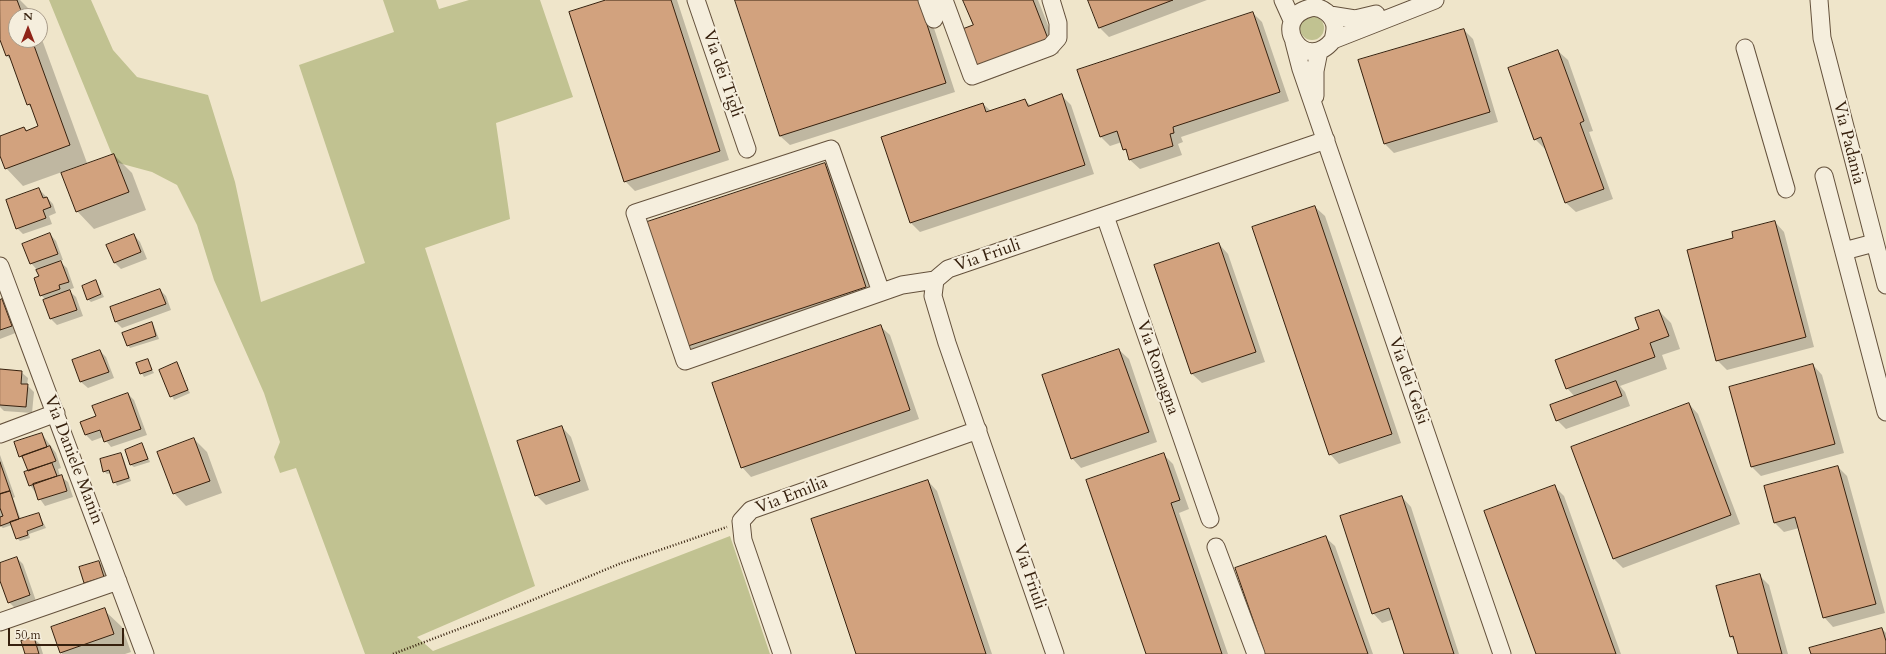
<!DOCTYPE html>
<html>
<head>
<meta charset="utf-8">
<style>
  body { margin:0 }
  #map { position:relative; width:1886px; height:654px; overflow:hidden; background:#efe5ca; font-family:Cardo,serif }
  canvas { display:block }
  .north { position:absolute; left:8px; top:8px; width:40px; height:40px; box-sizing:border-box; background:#f5eedd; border:1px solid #a99c8a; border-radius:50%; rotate:0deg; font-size:11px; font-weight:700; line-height:16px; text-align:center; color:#36200d }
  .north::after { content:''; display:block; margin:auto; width:14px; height:18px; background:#8f2418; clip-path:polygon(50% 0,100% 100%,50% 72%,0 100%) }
  .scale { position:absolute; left:8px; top:628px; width:116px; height:18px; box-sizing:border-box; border:2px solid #36200d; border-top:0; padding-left:5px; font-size:12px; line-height:14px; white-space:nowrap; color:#36200d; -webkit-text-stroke:3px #f5eedd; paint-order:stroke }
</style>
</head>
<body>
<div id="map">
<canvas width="1886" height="654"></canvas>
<div class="north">N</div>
<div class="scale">50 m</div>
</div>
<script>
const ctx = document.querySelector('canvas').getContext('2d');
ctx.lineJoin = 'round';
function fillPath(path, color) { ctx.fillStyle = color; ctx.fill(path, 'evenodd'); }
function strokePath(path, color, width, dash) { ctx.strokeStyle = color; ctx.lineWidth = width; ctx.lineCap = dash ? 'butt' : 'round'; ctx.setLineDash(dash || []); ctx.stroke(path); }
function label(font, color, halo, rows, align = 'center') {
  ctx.font = font + ' Cardo,serif'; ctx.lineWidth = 4; ctx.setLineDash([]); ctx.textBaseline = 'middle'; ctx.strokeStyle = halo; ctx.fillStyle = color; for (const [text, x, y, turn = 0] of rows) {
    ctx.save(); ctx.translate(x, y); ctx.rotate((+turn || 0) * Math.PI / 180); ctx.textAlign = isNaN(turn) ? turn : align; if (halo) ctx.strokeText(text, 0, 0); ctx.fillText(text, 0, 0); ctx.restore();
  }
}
fillPath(new Path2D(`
  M49,0H91L113,50L137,77L208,95L235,182L261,302L365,263L299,65L394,32L383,0H436L439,9L469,0H540L573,97L496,123L510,219L425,248L535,586L417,637L433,651L730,536L770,654H365L296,468L280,473L274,457L280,442L264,393L214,280L197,225L177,185L152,172L115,162Z
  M1300 28a12 12 0 1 1 24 0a12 12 0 1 1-24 0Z`), '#c1c291');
fillPath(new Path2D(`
  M0,0H20L32,12L33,16H16V40H40V34L87,163L23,186L6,168L0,153V137L24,128L28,131L39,127L33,110L28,104L12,61L7,56L0,37Z
  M609,0H677L729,160L635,191L625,181Z
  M737,0L927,7L955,92L790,145L780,136Z
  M964,0H1038L1059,53L984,82L974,73V26Z
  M1089,0H1207L1109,37L1100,28Z
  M1253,13L1262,22L1289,101L1181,137L1183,142L1178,144L1182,155L1140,169L1130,160L1122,142L1110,146L1101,137Z
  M1464,30L1473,39L1498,122L1394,153L1385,144Z
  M1558,51L1568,60L1593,131L1589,132L1613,199L1576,212L1566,203L1546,148L1545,149L1535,139Z
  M1061,95L1071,105L1094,174L920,232L911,223L983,104L991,111L1025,100L1031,106Z
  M114,155L132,173L146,210L94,229L77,211Z
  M824,164L834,174L875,296L695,356L686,346Z
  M39,189L53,204L56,213L49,216L52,224L23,234L17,228Z
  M1315,207L1325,216L1401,443L1339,464L1330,454Z
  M1775,222L1784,232L1814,347L1727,370L1717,360Z
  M50,234L56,241L63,260L59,261L67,268L74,288L68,290L76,297L83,316L57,325L51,319L44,300H46L41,295L38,271L31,263Z
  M134,235L140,242L147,259L121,269L114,262Z
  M1219,244L1228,254L1265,362L1202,383L1192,374L1155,266Z
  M96,281L104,297L91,302L88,299Z
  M160,290L166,296L171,310L122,328L116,322L111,307Z
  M1,300L8,307L18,332L0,339V301Z
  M1659,311L1671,323L1680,349L1662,355L1667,369L1620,386L1625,392L1630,406L1566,429L1557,420L1575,397L1567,388L1640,330Z
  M152,323L154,326L159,339L130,348L128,345Z
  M880,326L890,335L919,419L751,477L742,467Z
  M1119,350L1129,359L1157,442L1081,468L1072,458Z
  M100,351L106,357L114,378L88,388L81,382L73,361Z
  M147,360L154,373L144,377L137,364Z
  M176,364L190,393L174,400L160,370Z
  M1813,365L1822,375L1844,453L1761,476L1752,467Z
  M0,370L21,372L28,378L27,385L34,392L32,413L4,411L0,407Z
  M128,394L134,400L147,435L111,447L103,437L92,441L86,435L81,422L97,417Z
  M1689,404L1698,414L1740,524L1623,568L1613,558Z
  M562,427L571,437L589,490L546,505L536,495Z
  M42,434L56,453L61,468L58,469L60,476L68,482L73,497L45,506L30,485L29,472L26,462L20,456Z
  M194,439L207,452L222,493L186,506L174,493Z
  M142,444L150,462L134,467L131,465Z
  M120,454L123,457L131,481L117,486L111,473L107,474L104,471Z
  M1163,454L1173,464L1189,509L1179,513L1228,654H1147Z
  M0,455L15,497L13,498L21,520L39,514L46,528L29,534L30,538L20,541L17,538L12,525L3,528L0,526Z
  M1838,467L1847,476L1885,613L1833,627L1824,617L1799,528L1784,532L1775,523Z
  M928,481L937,491L992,654H857Z
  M1555,487L1564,496L1621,654H1537Z
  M1402,497L1411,507L1459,654H1405L1394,619L1382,623L1373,613Z
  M1325,537L1335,546L1373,654H1266Z
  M17,558L23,564L36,601L15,608L9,602L0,578V564Z
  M99,562L105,568L110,583L91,588L85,582Z
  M1759,575L1769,585L1788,654H1739L1736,642L1731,637Z
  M104,610L122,627L131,652L125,654H62L52,628Z
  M1882,629L1886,633V654H1812Z
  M33,638L40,644L43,654H26Z`), '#0003');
const building = new Path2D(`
  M0,0H17L23,16H16V40H32L70,145L5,169L0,156V136L24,127L26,131L38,126L30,104L27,105L9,55L6,56L0,40Z
  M606,0H671L720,151L624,182L569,12Z
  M735,0H919L946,83L780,136Z
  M963,0H1033L1050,44L973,73L957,31L973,25Z
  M1088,0H1173L1099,28Z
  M1253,12L1280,92L1173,127L1174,133L1170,134L1173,146L1129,160L1126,149L1123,150L1117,131L1100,137L1077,70Z
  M1464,29L1490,112L1384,144L1358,60Z
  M1558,50L1584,121L1580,123L1604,189L1565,203L1541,137L1534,140L1508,68Z
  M1062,94L1085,165L910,223L881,137L983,103L986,112L1025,99L1028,106Z
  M114,154L129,192L76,212L61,173Z
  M825,163L866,287L685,347L644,223Z
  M39,188L43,198L47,197L51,207L43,210L46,218L16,229L6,200Z
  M1315,206L1392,434L1329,455L1252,227Z
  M1775,221L1806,337L1716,361L1687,250L1733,238L1732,232Z
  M50,233L58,254L30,264L22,244Z
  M134,234L141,252L114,263L106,245Z
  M1219,243L1256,352L1191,374L1154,265Z
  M61,261L69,282L59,285L60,289L40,296L34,278L39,276L36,270Z
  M96,280L101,294L87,300L82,286Z
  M160,289L166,304L115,322L110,307Z
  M70,290L77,310L50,319L43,300Z
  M2,299L12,326L0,330V300Z
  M1659,310L1669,336L1650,343L1655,357L1566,389L1555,360L1639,329L1635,318Z
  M152,322L156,336L127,346L122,333Z
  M881,325L910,410L741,468L712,383Z
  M1119,349L1149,432L1071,459L1042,375Z
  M100,350L109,372L80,382L72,360Z
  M148,359L152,370L140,374L136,363Z
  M177,362L188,390L170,397L159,370Z
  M1813,364L1835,444L1751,467L1729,387Z
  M0,369L22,371L21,384H28L26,407L0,405Z
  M1616,381L1622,396L1556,421L1550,405Z
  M128,393L141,429L104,442L100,430L85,435L80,422L96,416L92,406Z
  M1689,403L1731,515L1613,559L1571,447Z
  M562,426L580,481L535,496L517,441Z
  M42,433L47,447L19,457L14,442Z
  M194,438L210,481L173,494L157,452Z
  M142,443L148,459L130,465L125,450Z
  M50,446L56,461L28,471L22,456Z
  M121,453L129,478L113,483L109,470L103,472L100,459Z
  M1164,453L1180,500L1171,503L1222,654H1146L1086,480Z
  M0,462L10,491L0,494Z
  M52,463L57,476L29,486L24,472Z
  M1838,466L1876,604L1823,618L1795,517L1774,523L1764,486Z
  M62,475L67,491L38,500L33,484Z
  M928,480L986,654H856L811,519Z
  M1555,485L1616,654H1536L1484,511Z
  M10,491L19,519L0,526V517L3,516L0,508V494Z
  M1402,496L1454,654H1404L1389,608L1372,614L1340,516Z
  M39,513L43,525L27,531L28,535L16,539L10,522Z
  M1326,536L1368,654H1265L1235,568Z
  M17,557L30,595L8,603L0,581V563Z
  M99,561L104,577L84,583L79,567Z
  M1760,574L1782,654H1738L1733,636L1730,637L1716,586Z
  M105,608L114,634L60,653L51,627Z
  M1882,628L1886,641V654H1811L1809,648Z
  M34,637L39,654H25L21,641Z`);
fillPath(building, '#d2a27e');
strokePath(building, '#36200d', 1);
const minor = new Path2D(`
  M696,0L747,149
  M927,0L934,19
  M944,0L972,76L1050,47L1058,38V23L1051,0
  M1283,0L1292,20
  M1819,0L1822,38L1886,285
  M1330,15L1355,19L1376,14
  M1333,40C1334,36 1335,32 1335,28C1335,16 1321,5 1310,8C1268,19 1304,76 1333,40L1435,0
  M1294,42L1301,69L1502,654
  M1745,48L1786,189
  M1315,96V71L1319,51
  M1824,176L1886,412
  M1105,216L1210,519
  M1844,251L1874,243
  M0,266L145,654
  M881,292L831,149L635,213L685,361L902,285L935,280
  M0,434L56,413
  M1216,547L1256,654
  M0,622L118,581
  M782,654L743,540L741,521L751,510L978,430
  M1055,654L947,343L933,296L935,280L948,269L1326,140`);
strokePath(minor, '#64513c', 19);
strokePath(new Path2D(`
  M393,654L506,611L619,564L727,527`), '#36200d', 2.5, [1, 2]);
strokePath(minor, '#f5eedd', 17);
label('17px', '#36200d', '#f5eedd', [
  ["Via dei Tigli",722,74,71],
  ["Via Padania",1848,143,76],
  ["Via Friuli",988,256,-19],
  ["Via Romagna",1157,368,71],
  ["Via dei Gelsi",1408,381,71],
  ["Via Daniele Manin",73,460,69],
  ["Via Emilia",792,496,-21],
  ["Via Friuli",1029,577,71]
]);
</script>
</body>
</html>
